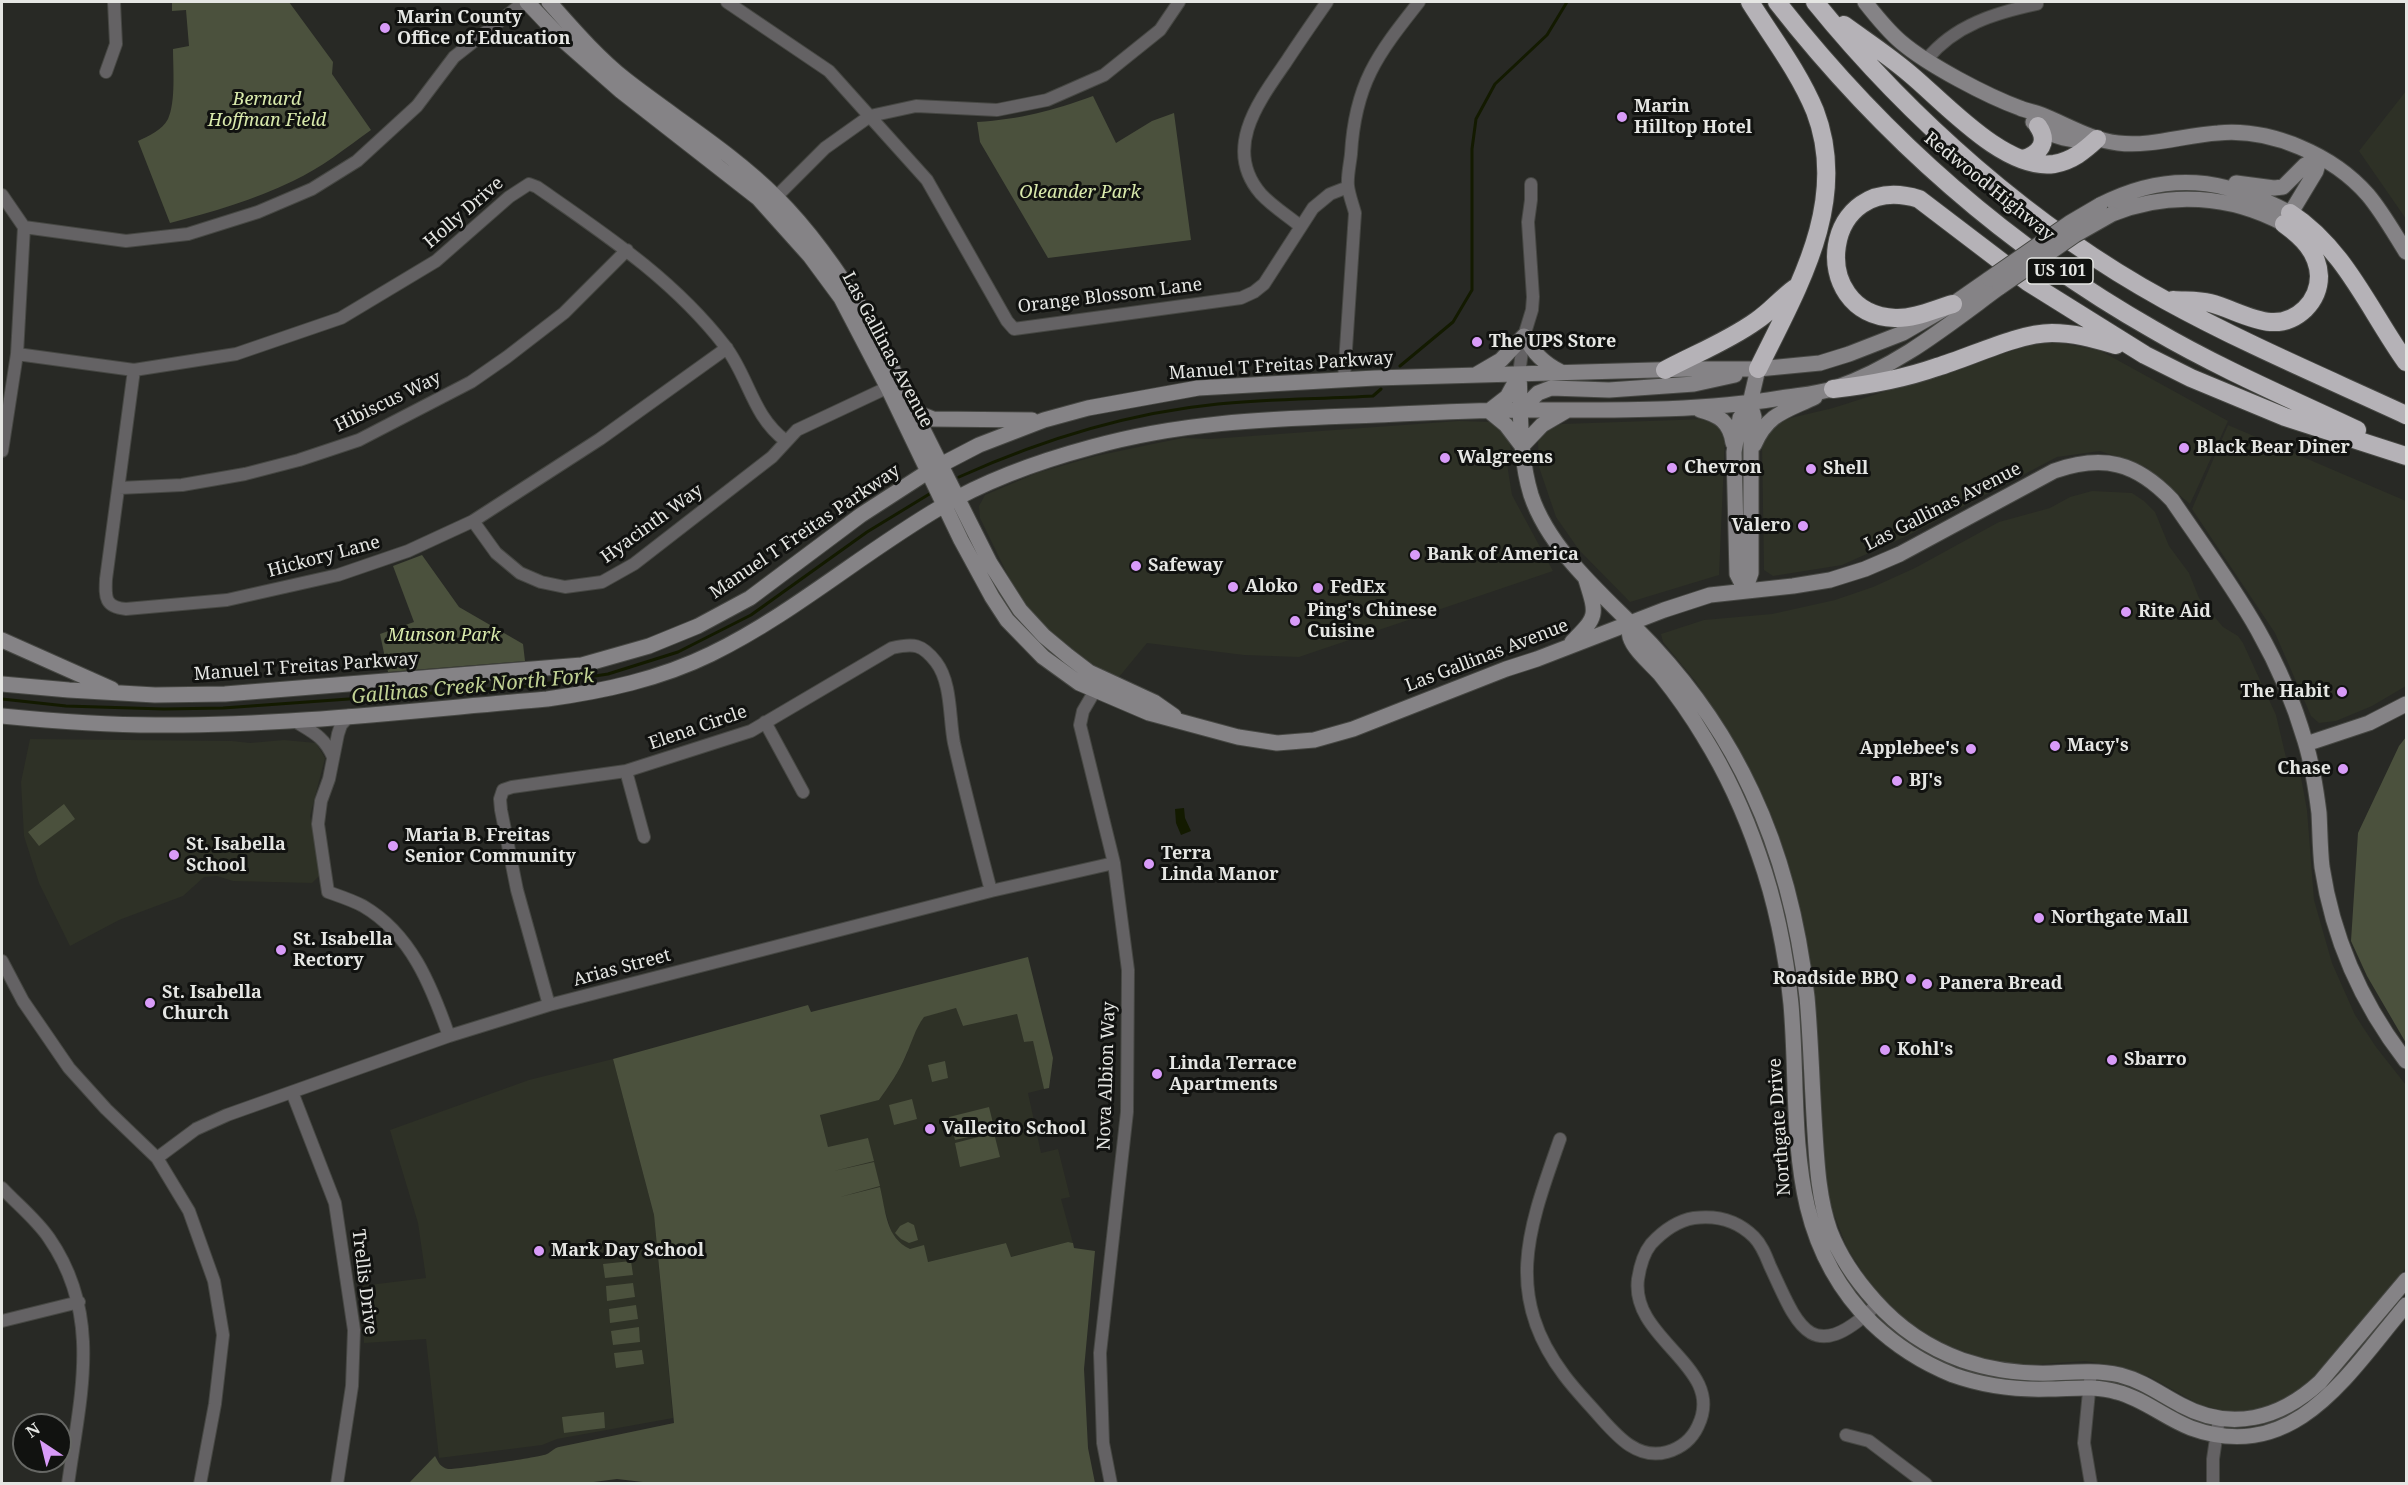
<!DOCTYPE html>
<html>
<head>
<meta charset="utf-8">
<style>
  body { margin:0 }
  #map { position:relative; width:2408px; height:1485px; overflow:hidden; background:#282925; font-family:"Noto Serif",serif }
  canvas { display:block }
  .frame { position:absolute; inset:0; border:3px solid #e5e6e3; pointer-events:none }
  .north { position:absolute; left:12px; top:1413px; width:60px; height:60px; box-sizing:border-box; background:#111210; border:2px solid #666764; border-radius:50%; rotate:325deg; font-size:16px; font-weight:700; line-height:24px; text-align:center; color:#e5e6e3 }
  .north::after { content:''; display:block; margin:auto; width:21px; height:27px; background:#d89bf8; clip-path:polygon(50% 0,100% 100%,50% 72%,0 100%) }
</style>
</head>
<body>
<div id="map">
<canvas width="2408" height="1485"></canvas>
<div class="frame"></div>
<div class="north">N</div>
</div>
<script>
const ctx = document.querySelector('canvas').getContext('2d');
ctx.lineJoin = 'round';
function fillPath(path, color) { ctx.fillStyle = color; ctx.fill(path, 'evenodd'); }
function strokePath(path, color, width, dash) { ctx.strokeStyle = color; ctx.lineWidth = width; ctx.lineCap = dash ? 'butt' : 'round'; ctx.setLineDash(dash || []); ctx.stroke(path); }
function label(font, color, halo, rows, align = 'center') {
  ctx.font = font + ' "Noto Serif",serif'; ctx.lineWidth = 6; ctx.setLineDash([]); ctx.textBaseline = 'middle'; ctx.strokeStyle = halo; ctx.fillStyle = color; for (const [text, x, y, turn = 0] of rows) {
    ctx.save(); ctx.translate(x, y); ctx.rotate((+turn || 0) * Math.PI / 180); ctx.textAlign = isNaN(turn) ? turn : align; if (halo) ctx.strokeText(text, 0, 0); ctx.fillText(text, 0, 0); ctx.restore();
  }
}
fillPath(new Path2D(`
  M2406,91V219L2359,151Z
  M2046,340L2101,351L2228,421L2190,504L2146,467L2100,451L2057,457L1907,536L1842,565L1773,576L1764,570L1762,444L1778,421L1833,408Z
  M1707,419L1719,426L1725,438L1719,575L1630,602L1579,550L1556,517L1539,467L1538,441L1546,429L1562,424Z
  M1459,421L1492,422L1509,438L1511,451L1507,464L1512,495L1553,571L1299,657L1244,655L1147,643L1119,677L1094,667L1036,621L1017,594L980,518L979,506L985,495L1037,473L1096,456L1148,445L1183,438L1210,439Z
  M2228,425L2406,501V686L2372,706L2336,721L2319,723L2311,716L2275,633L2192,509Z
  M2092,491L2132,493L2144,501L2155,512L2169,546L2189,573L2199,598L2223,627L2238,636L2243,643L2276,715L2288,766L2300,772L2307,810L2314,900L2332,963L2355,1015L2376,1047L2406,1085V1268L2314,1376L2299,1390L2280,1402L2261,1409L2241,1412L2220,1410L2200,1405L2150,1377L2111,1365L2085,1361L2028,1365L2004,1363L1983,1358L1943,1344L1913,1325L1898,1314L1870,1284L1847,1248L1830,1204L1824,1163L1815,1002L1812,975L1806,950L1734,742L1696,682L1663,642L1661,634L1704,620L1772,614L1835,600L1873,587L1915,568L1999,522L2050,508L2070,497Z
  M30,739L232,741L250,743L284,740L316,743L325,758L310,816L322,873L312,883L233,881L217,876L204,877L183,896L119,920L70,946L39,883L24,836L21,782Z
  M956,1008L963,1026L1017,1014L1024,1042L1033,1040L1044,1089L1028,1093L1041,1153L1058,1149L1070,1197L1061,1199L1073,1243L1068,1242L1010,1257L1006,1243L928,1262L899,1244L893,1237L885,1211L846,1221L820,1114L879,1100L895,1077L907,1054L913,1033L924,1016Z
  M613,1059L654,1215L673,1418L557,1439L542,1445L439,1458L426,1339L364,1343L361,1286L426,1278L418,1223L390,1130L529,1080Z`), '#2e3126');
fillPath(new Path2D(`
  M172,2H289L333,62L332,74L371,130C346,148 321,168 293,181C254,200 212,212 170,223L138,141C149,136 162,130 168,119C176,102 173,68 173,49L189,46L186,10L172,11Z
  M1093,96L1116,143L1152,121L1174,113L1191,240L1048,258L980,142L977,122C1021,119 1052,111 1093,96Z
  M422,555L459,607L523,644L525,661L388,672L380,634L414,622L393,566Z
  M2406,737V1043L2367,976L2351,941L2358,833L2399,746Z
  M64,804L75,819L39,846L28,832Z
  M1028,957L1053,1058L1049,1088L1044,1089L1033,1041L1024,1042L1017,1014L963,1026L956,1008L924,1017C915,1029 912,1042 906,1055C899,1072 889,1086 879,1100L820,1115L828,1147L868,1138L874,1161L834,1171L874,1162L880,1186L840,1197L880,1187C886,1212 886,1238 910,1249L924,1245L928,1262L1006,1243L1011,1257L1068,1242L1073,1243L1074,1248L1095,1251L1084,1369L1088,1448L1095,1483L660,1484L617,1479L578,1484L409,1483L435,1456C439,1463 440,1467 448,1469C453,1470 542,1457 547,1454C551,1452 554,1448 559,1447L674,1423L654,1215L613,1059L808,1005L811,1012Z
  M945,1061L948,1078L932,1082L928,1065Z
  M912,1099L917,1119L894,1125L889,1105Z
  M989,1107L995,1131L955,1140L949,1117Z
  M994,1133L1000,1157L960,1167L955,1143Z
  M908,1222L914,1225L918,1240L909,1243L901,1239L895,1233L900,1226Z
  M631,1261L633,1275L605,1278L603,1264Z
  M633,1283L635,1297L607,1301L606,1286Z
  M636,1305L638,1319L610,1323L609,1309Z
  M639,1327L640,1342L613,1345L611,1331Z
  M642,1350L644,1364L616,1368L614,1353Z
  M604,1412L605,1428L564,1433L562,1417Z`), '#4b513d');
fillPath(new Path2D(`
  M1184,808L1185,818L1191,831L1181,835L1176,823L1175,809Z`), '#131a00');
strokePath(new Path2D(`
  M1400,366L1453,322L1472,290V149L1476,119L1495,84L1547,35L1567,2
  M959,477C1041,440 1127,413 1218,404C1269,399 1321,399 1373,396L1381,389
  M2,699L66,706L164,709L223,708L530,686L608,674L678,652L751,615L867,532L931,493`), '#131a00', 3);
const street = new Path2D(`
  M727,2L829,71L927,180L1007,321L1014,329L1241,298L1254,292L1264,284L1313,208L1330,194L1348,187
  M1927,59C1955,25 1995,13 2037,4
  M106,72L116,44L114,2
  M2,195L24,227L126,241L188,234L258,212L312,189L357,161L417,106L454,57L524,2
  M771,202L825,148L870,116L916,106L997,110L1047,100L1104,75L1160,30L1179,2
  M1300,226C1288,216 1272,206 1261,194C1222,149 1259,101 1286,62C1299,42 1313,22 1327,2
  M17,354L134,370L236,354L341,318L436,261L509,197L529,184L537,187C606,235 673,279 725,346C749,377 752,416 786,441
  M134,370L106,579C105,598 105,607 126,609L227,600L338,575L408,551L473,521L600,439L727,348
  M1519,374L1524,336L1532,310L1533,297L1528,222L1531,200V184
  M1344,379L1355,213C1353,205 1349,195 1348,186C1347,176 1350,164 1351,154C1355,84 1377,55 1419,2
  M2,451L17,354L24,227
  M119,488L182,485L245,474L299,460L359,440L471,382L507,357L564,313L627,250
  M473,521L496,553L520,573L541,582L565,587L602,582L634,564L772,457L797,430L895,384
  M1100,682L1083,711L1080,725L1114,863L1128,970L1127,1112L1100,1353L1103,1443L1111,1484
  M350,715L341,725L338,734L329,779L321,801L318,824L328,892C339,896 352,900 363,906C411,934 431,985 449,1036
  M293,720C312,732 324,736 333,757
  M765,722L803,792
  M626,771L644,837
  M2,961L23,1001L69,1068L106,1109L157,1158L189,1211L214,1281L223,1335L215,1404L200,1484
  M549,1005L517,890L501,810L500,799L503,790L512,787L626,771L751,731L892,648C914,643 922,644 936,662C952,683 949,718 954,743C965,792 978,841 991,891
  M292,1092L335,1203L354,1330L352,1386L337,1484
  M1560,1139C1530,1225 1502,1293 1564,1375C1575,1390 1589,1404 1601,1418C1618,1437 1638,1460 1667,1452C1681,1448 1692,1439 1698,1426C1727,1367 1630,1340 1638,1279C1640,1266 1643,1254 1651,1244C1663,1231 1676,1221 1694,1218C1717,1215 1738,1221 1754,1237C1762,1245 1766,1256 1770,1266C1796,1321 1809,1368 1872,1309
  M157,1158L196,1129L227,1115L449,1036L549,1005L991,891L1114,863
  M2,1188C17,1204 36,1219 49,1238C103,1316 80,1397 68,1484
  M2,1321L79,1302
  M1846,1435L1869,1441L1926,1484
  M2091,1484L2084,1443L2091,1371
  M2213,1484V1459L2218,1425`);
const secondary = new Path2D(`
  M527,2L563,40L621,91L758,198L810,256L841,298L888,388L961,540L992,597L1007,620L1043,657L1079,683L1149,713L1238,737L1277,743L1314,740L1353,729L1506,669L1537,659L1664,610L1710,595L1793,586L1830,580L1865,569L1900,554L2054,471C2103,454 2136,462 2172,500C2228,582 2277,644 2305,741C2312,764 2316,789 2319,813C2320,831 2320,849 2322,867C2333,939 2362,1004 2406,1061
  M549,2C573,29 597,57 626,80C676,119 732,153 777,198C813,234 841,275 867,318L990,563L1020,610L1044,636L1068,656L1089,672L1154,702L1174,716
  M1865,2C1876,16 1887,30 1901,42C1928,65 1987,96 2020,108C2027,111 2035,112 2042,115C2067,125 2091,140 2118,143C2151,147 2185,135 2218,133C2271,128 2333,155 2368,195C2383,213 2394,233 2406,252
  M2033,122C2049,138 2077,143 2097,139
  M2236,183L2274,188L2283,187L2305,165L2320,157
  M2100,205C2168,170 2224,178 2290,213
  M2112,214C2168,191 2231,195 2284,224L2316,171L2320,157
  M1477,374L1501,360L1524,336C1534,353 1543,363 1561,372
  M1519,374C1521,414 1519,456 1531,495C1551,555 1612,602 1654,647C1693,689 1728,740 1752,792C1782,856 1799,926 1807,997C1811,1042 1812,1088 1815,1133C1817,1166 1819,1200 1830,1231C1840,1257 1856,1280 1875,1301C1898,1327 1929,1348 1962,1360C1991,1370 2021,1374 2052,1373C2075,1372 2097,1370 2120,1375C2143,1381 2160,1394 2181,1405C2231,1432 2280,1419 2320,1382L2406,1280
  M1521,410L1538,393L1551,388L1609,390L1694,384L1735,375
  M1700,410C1719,415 1730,422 1733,443
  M1489,411L1507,397L1518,377
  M1489,411L1506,425L1522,446
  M915,412L933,419L1032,420
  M1754,445C1768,413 1786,411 1815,397
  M1522,446L1542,425L1566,411
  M1745,590L1737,574L1734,452L1740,418L1750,403L1758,369
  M1745,590L1751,573V436L1754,417L1750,403
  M1629,623C1629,628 1629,633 1630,637C1634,650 1651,664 1660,674C1676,694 1691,715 1704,737C1727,774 1745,814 1759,855C1776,903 1786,954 1791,1004C1801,1120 1781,1233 1872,1323C1895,1345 1923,1363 1953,1375C1984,1386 2015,1390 2048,1389C2071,1389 2094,1385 2117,1392C2144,1399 2165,1418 2191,1428C2295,1466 2349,1372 2406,1305
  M2,640L112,689
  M1572,642C1598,616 1597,615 1586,580
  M2,684L69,690L155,695L225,694L582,665L649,646L698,626L750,598L861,515L929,471L979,445L1044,420L1088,408L1198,388L1375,378L1689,369H1758L1820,363L1849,354L1903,333L1953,304L1989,279
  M2,716C53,721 104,725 156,725C286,726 417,710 547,699C604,691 660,679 711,654C793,614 862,553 941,507C988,479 1040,461 1092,447C1189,420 1279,419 1377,415C1427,413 1476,410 1525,410C1611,410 1697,412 1781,398C1799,395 1818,394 1835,388C1897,367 1948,325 2000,287
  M2306,744L2369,723L2406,704`);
const highway = new Path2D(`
  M1750,2C1772,37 1799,72 1815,111C1850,202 1797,289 1758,369
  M1777,2C1881,135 2006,246 2154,330C2219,368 2289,398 2357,430
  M1815,2C1909,118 2033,228 2165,300C2243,343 2326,378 2406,415
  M1844,25C1866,41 1889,56 1910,74C1945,103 2005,171 2054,164C2072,161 2084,151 2097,139
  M2023,159C2040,154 2049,142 2038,126
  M2290,213C2345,249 2369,310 2406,362
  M2173,300C2185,301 2198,300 2210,303C2242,311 2275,338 2305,309C2314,300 2319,288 2319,276C2318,252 2302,237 2284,224
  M1953,304C1935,309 1914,319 1895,318C1805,314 1822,169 1919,199L2028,282L2145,355L2191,378L2285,417L2406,456
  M1665,370C1695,354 1728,341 1756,321C1770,312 1781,298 1795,288
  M1833,389C1869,385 1903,379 1937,367C1971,357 2018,333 2052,333C2075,333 2095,339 2116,345`);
strokePath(street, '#464743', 14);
strokePath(secondary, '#464743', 17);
strokePath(highway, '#464743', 20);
strokePath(street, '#646264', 12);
strokePath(secondary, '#858386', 15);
strokePath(highway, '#b5b2b7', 18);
const secondaryBridge = new Path2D(`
  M1989,279L2071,222L2100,205
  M2000,287L2075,235L2112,214`);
strokePath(secondaryBridge, '#464743', 17, []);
strokePath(secondaryBridge, '#858386', 15);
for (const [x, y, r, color] of [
  [385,28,6,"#d89bf8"],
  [1622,117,6,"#d89bf8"],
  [1477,342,6,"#d89bf8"],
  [2184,448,6,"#d89bf8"],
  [1445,458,6,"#d89bf8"],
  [1672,468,6,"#d89bf8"],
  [1811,469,6,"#d89bf8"],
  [1803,526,6,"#d89bf8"],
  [1415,555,6,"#d89bf8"],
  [1136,566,6,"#d89bf8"],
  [1233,587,6,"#d89bf8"],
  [1318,588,6,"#d89bf8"],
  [2126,612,6,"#d89bf8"],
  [1295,621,6,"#d89bf8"],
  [2342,692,6,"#d89bf8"],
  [2055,746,6,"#d89bf8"],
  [1971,749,6,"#d89bf8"],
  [2343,769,6,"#d89bf8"],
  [1897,781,6,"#d89bf8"],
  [393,846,6,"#d89bf8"],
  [174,855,6,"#d89bf8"],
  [1149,864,6,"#d89bf8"],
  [2039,918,6,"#d89bf8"],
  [281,950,6,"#d89bf8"],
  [1911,979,6,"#d89bf8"],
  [1927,984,6,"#d89bf8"],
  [150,1003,6,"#d89bf8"],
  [1885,1050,6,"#d89bf8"],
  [2112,1060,6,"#d89bf8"],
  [1157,1074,6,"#d89bf8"],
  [930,1129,6,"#d89bf8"],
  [539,1251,6,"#d89bf8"]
]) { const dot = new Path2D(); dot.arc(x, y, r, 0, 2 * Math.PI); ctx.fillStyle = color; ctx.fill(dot); strokePath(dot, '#111210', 2); }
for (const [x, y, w] of [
  [2060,271,66]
]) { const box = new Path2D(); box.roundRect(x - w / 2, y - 13, w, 26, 4.5); ctx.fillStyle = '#111210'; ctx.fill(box); strokePath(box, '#e5e6e3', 1.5); }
label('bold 16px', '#e5e6e3', null, [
  ["US 101",2060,271]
]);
label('bold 18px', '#e5e6e3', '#111210', [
  ["Marin County",397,18],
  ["Office of Education",397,39],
  ["Marin",1634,107],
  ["Hilltop Hotel",1634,128],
  ["The UPS Store",1489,342],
  ["Black Bear Diner",2196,448],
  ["Walgreens",1457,458],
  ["Chevron",1684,468],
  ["Shell",1823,469],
  ["Valero",1791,526,"right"],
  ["Bank of America",1427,555],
  ["Safeway",1148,566],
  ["Aloko",1245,587],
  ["FedEx",1330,588],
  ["Ping's Chinese",1307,611],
  ["Cuisine",1307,632],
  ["Rite Aid",2138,612],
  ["The Habit",2330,692,"right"],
  ["Macy's",2067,746],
  ["Applebee's",1959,749,"right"],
  ["Chase",2331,769,"right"],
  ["BJ's",1909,781],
  ["Maria B. Freitas",405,836],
  ["Senior Community",405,857],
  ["St. Isabella",186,845],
  ["School",186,866],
  ["Terra",1161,854],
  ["Linda Manor",1161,875],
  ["Northgate Mall",2051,918],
  ["St. Isabella",293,940],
  ["Rectory",293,961],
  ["Roadside BBQ",1899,979,"right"],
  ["Panera Bread",1939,984],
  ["St. Isabella",162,993],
  ["Church",162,1014],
  ["Kohl's",1897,1050],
  ["Sbarro",2124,1060],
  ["Linda Terrace",1169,1064],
  ["Apartments",1169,1085],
  ["Vallecito School",942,1129],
  ["Mark Day School",551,1251]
], 'left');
label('italic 18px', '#d9eaac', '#111210', [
  ["Bernard",267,100],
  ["Hoffman Field",267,121],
  ["Oleander Park",1080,193],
  ["Munson Park",444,636]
]);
label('18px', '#e5e6e3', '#111210', [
  ["Redwood Highway",1989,187,39],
  ["Holly Drive",464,213,-41],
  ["Orange Blossom Lane",1110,296,-7],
  ["Las Gallinas Avenue",887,350,62],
  ["Manuel T Freitas Parkway",1281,366,-4],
  ["Hibiscus Way",388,402,-26],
  ["Las Gallinas Avenue",1943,507,-27],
  ["Hyacinth Way",652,524,-36],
  ["Manuel T Freitas Parkway",805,532,-34],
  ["Hickory Lane",324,557,-15],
  ["Las Gallinas Avenue",1487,656,-21],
  ["Manuel T Freitas Parkway",306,667,-4],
  ["Elena Circle",698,728,-19],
  ["Arias Street",622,968,-15],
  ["Nova Albion Way",1107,1076,-88],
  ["Northgate Drive",1780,1127,-94],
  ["Trellis Drive",364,1282,83]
]);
label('italic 20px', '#c1d294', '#111210', [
  ["Gallinas Creek North Fork",473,687,-5]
]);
</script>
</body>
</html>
